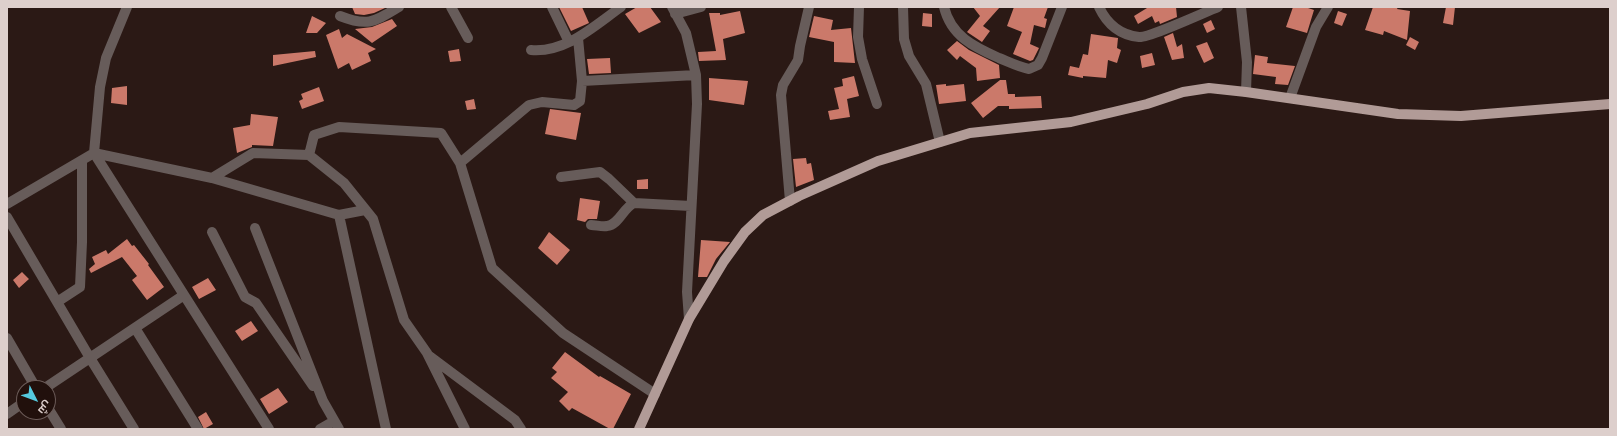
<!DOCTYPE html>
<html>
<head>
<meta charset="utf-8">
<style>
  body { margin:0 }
  #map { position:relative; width:1617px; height:436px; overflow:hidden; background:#2b1915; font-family:"Roboto Condensed",Cairo,sans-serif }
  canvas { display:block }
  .frame { position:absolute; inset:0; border:8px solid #ddcfcc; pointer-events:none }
  .north { position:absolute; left:16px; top:380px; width:40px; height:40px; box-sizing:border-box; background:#21100c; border:1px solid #6c5c59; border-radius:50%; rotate:132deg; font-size:11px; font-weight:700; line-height:16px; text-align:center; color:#ddcfcc }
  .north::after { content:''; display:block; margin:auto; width:14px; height:18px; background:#55cadf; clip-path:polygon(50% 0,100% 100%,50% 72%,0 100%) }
</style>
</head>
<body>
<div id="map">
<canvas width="1617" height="436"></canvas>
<div class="frame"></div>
<div class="north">ش</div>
</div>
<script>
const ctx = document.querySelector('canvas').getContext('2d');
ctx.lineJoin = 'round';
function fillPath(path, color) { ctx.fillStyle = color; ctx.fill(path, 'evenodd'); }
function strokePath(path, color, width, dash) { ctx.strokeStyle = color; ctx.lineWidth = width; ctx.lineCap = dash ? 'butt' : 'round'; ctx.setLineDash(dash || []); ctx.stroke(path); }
fillPath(new Path2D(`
  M352,7H384L385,8L374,13L364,15L355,14Z
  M559,7H582L589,23L571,31Z
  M637,7H650L661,22L639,33L625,14Z
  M973,7H1000L983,26L990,31L982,42L967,32L980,16Z
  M1014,7H1048L1044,18L1047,19L1045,28L1034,25L1030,44L1039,48L1033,60L1030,61L1013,54L1022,32L1007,26Z
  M1147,7H1176L1177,17L1160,24L1159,21L1155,23L1152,16L1138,24L1134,16L1147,8Z
  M1293,7H1305L1314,10L1307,33L1286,27Z
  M1373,7H1398L1397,9L1410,11L1407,40L1384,31L1383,35L1365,30Z
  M1446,7H1455L1453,25L1443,23Z
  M740,11L745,33L723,39L726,60L699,61L698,52L716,51L709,13H720V15Z
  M1338,11L1347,14L1342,26L1334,23Z
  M923,13L932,14V27L922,26Z
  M312,16L326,23L317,33H306Z
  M814,16L833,20L831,30L851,28L855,63L834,62V42L809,37Z
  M392,19L397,26L372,43L355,29L372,27Z
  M1211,20L1215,29L1207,33L1203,24Z
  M339,29L342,38L347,34L376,49L368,53L371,61L352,70L349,63L338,69L326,35Z
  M1173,33L1177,47L1182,44L1184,58L1172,60L1164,37Z
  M1091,34L1118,38L1117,48L1121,50L1117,63L1108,60L1106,78L1083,76V78L1068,75L1070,66L1079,68L1083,54L1088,55Z
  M1410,37L1419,42L1415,50L1406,45Z
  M957,41L969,50L999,65L1000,78L977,81L976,68L960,56L957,60L947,50Z
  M1207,42L1214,58L1204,63L1196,46Z
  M459,49L461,61L450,62L448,51Z
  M315,51L316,57L273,66V55Z
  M1152,53L1155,65L1142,68L1140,56Z
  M1255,55L1268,57L1267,63L1295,66L1288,85L1275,84L1276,77L1253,74Z
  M610,58L611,73L589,74L587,59Z
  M854,76L859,96L847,99L850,117L830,120L828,111L839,109L834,88L843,86L842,79Z
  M709,78L748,81L744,105L709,100Z
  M1000,80H1006L1008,94H1015V97L1041,96L1042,108L1009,109V106H998L983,118L971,103Z
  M946,84V86L964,84L966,101L939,104L936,85Z
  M127,86V105L111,103L112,88Z
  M319,87L324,101L302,109L299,101L303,99L301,94Z
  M474,99L476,109L467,110L465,101Z
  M550,109L581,113L576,140L545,134Z
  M251,114L278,117L273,146L252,145V147L237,153L233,128L250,125Z
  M806,158L807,164L811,163L814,180L796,187L793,159Z
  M648,179V189H637V180Z
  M580,198L600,201L597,219H588L585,222L577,220Z
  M549,232L570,250L557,265L538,248Z
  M127,239L132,246L134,245L149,264L148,265L164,287L147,300L132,280L137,276L122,257L91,273L89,269L95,264L92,257L106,250L108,254Z
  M701,240L730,242L716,259L707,277H698Z
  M22,272L29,279L19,288L13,280Z
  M208,278L216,290L199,299L192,287Z
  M251,321L258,331L242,341L235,331Z
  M565,352L599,377L600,376L631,394L613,429H610L572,408L569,411L559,401L568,392L551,378L557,372L552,368Z
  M278,388L288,402L269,414L260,399Z
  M206,412L213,424L204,429L198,417Z`), '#cb796a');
strokePath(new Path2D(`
  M127,7L106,58L100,87L94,153L269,429
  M451,7L468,38
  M552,7L569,42
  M672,7L686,33L696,75L697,104L687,292L689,319
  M859,7L858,37L862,59L877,104
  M903,7L904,39L909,56L926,84L940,142
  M944,7C951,36 974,47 999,58C1009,62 1019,67 1029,69L1038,65L1042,58L1062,7
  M1099,7C1107,24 1119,35 1139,37C1149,38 1205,12 1218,7
  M1241,7L1247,62L1246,92
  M675,14L701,7
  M340,16C368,27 374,22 399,7
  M531,50C566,53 594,26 621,7
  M582,81L696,75
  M1290,98L1316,27L1328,7
  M460,163L529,105L542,102L574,105L580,101L582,81L578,38
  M561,177L600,172L609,179L634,203L691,206
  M212,178L253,153L309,155
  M790,201L781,95L783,85L798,60L800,46L809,7
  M7,204L94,153L212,178L339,215L365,210
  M339,215L386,429
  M7,217L90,358L134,429
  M591,225C596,225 602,227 607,226C619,225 623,208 634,203
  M255,228L323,401L339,429
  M212,232L245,297L256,303L313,386
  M57,302L80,287L82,242V161
  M135,328L198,429
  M7,338L36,388
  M428,355L515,420L521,429
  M45,388L184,295
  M48,408L61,429
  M7,414L24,402
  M320,429L334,421
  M465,429L427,353L404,320L373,219L344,183L309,155L314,135L339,127L441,133L460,163L492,268L563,333L655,394`), '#675c5a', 10);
strokePath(new Path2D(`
  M639,429L689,319L724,261L745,232L763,215L799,196L878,161L970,133L1071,122L1147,104L1183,92L1209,88L1246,92L1398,114L1461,116L1610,104`), '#b19b97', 10);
</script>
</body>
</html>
